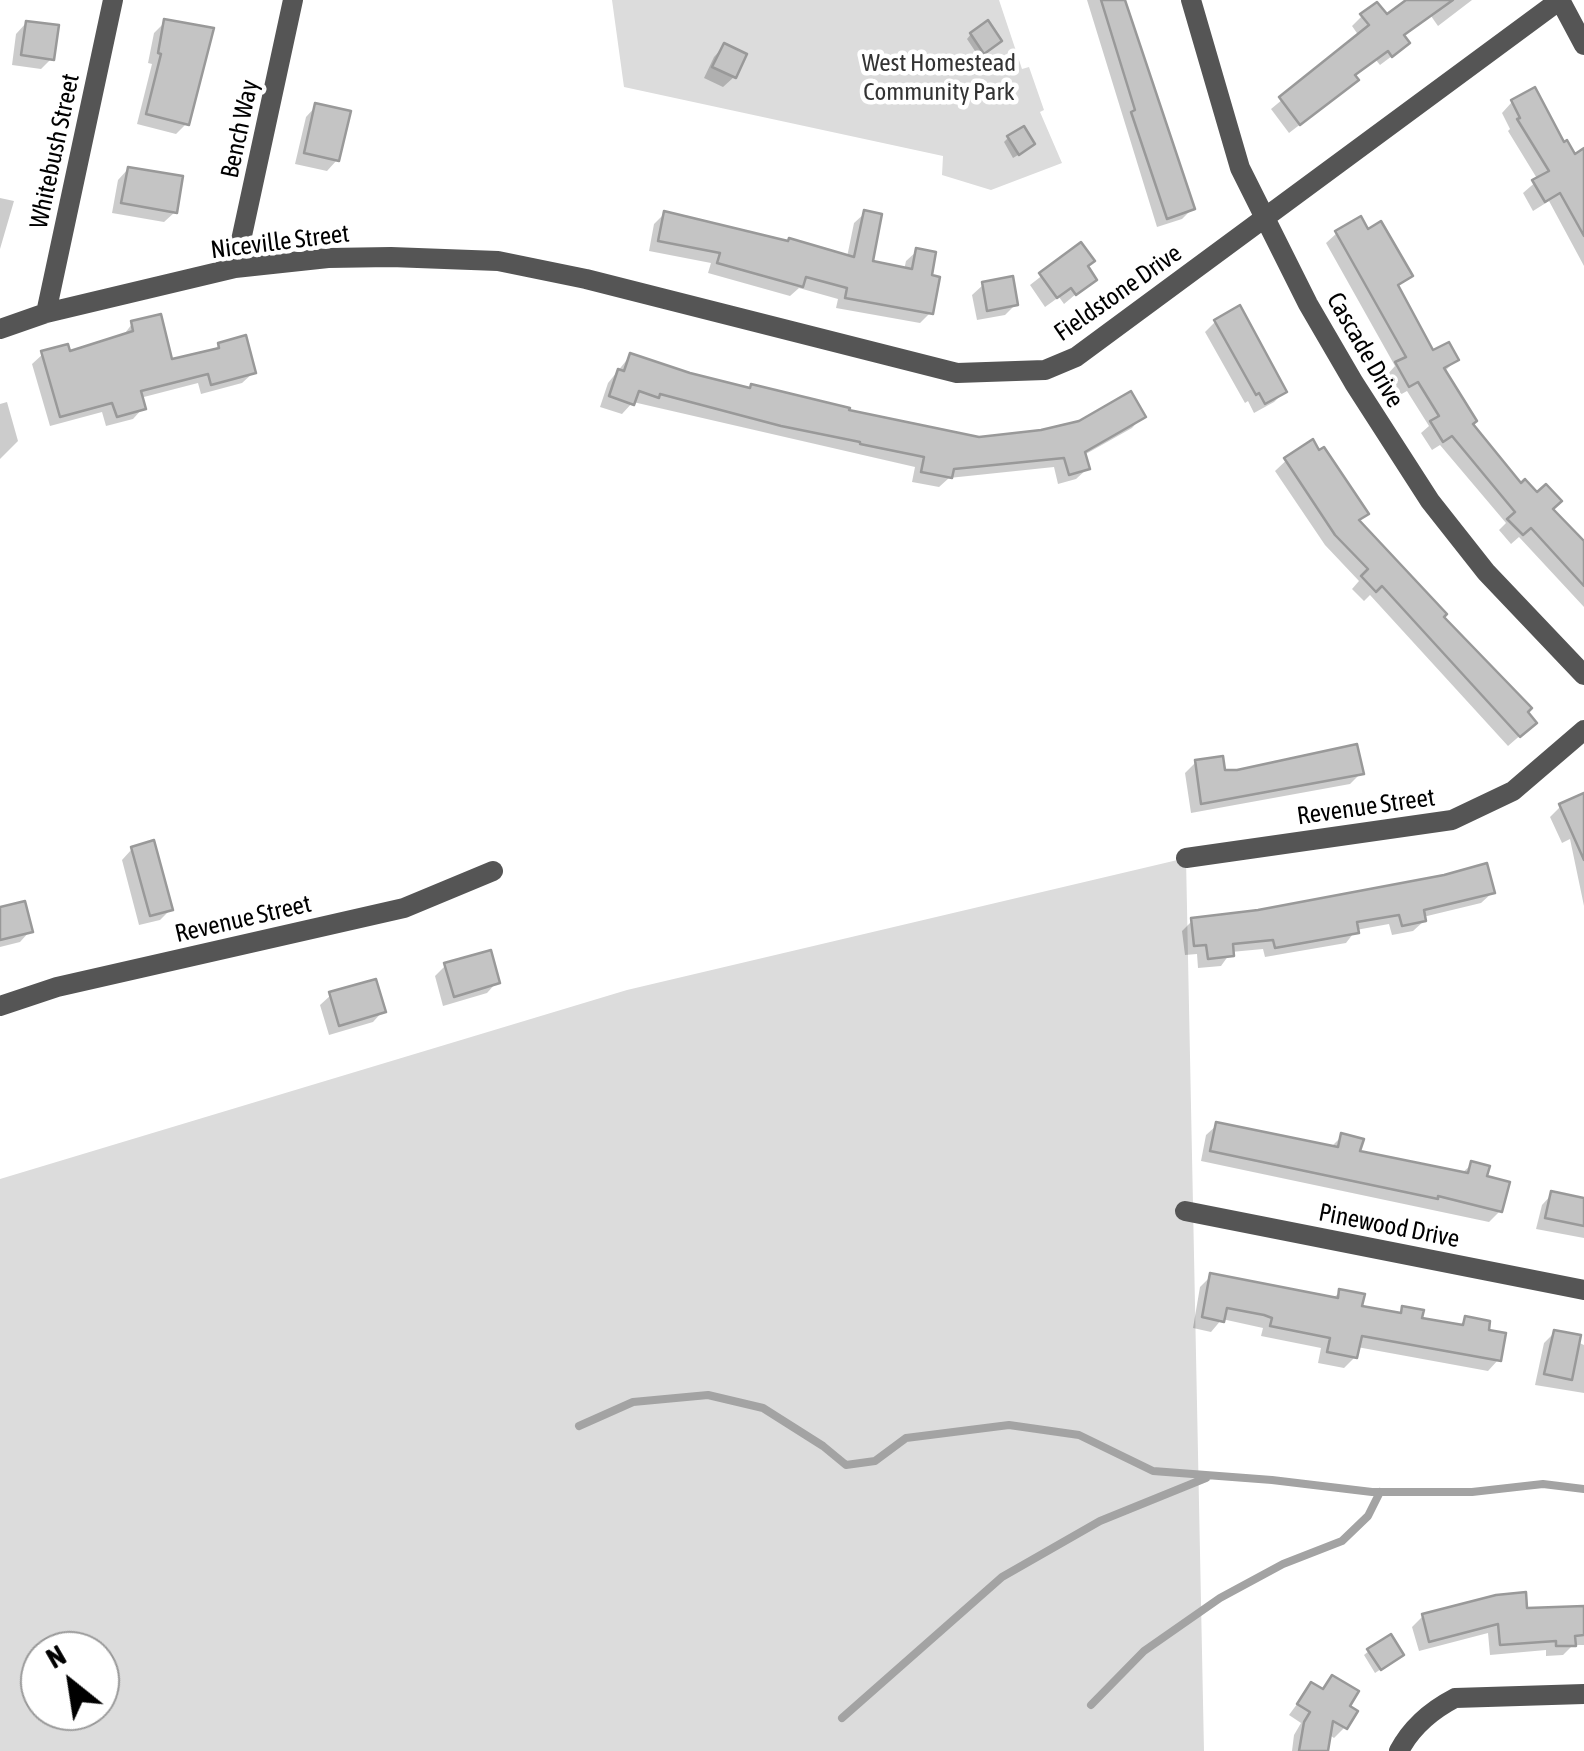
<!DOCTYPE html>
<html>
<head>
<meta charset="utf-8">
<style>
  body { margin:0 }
  #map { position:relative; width:1584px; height:1751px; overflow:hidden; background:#fff; font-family:"Asap Condensed",sans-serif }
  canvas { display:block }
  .north { position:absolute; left:20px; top:1631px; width:100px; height:100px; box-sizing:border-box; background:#fff; border:2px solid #999; border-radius:50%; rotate:330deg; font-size:28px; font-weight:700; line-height:40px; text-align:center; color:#000 }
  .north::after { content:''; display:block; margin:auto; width:35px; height:45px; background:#000; clip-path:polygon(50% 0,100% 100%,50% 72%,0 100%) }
</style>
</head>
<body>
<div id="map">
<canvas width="1584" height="1751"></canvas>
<div class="north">N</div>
</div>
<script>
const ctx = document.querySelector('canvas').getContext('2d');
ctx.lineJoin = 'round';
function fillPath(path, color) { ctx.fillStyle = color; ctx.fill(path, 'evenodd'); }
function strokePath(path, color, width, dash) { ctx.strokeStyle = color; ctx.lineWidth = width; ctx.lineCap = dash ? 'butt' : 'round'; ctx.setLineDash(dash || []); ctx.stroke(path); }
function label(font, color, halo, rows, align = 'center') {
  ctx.font = font + ' "Asap Condensed",sans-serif'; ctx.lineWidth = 9; ctx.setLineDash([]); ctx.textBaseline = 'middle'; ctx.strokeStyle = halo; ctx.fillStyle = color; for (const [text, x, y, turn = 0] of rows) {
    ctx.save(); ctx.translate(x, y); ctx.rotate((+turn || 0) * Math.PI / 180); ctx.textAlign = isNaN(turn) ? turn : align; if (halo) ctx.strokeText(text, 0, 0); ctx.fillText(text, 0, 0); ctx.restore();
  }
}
fillPath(new Path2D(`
  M612,0H999L1022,69L1029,67L1044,110L1040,112L1062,163L991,190L942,175L943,156L624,87Z
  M1186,858L1204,1751H0V1179L627,990ZM40,1651H100V1711H40Z`), '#dcdcdc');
fillPath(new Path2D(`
  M1087,0H1123L1192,209L1182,219L1157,227Z
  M1412,0H1472L1438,26L1431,16L1402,37L1396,53L1380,65L1376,60L1353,77L1345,90L1289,133L1271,109L1359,36L1352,26L1362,16L1386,17Z
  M165,22L187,123L176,134L137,124L152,64L148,63L154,33Z
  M26,23L52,58L41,69L12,65L16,34Z
  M971,34L994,45L979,57L967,39Z
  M724,46L734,77L723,87L704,78L714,57Z
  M1512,102L1574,157H1584V266L1549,201L1533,211L1523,193L1538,180L1508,131L1510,129L1502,113Z
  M316,106L337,160L327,171L295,164L306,117Z
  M1008,138L1028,149L1013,158L1004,142Z
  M128,169L175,212L164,222L112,213L118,180Z
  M0,198L14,201L0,249Z
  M665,213L847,257L854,223L865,213L870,263L904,270L906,261L917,251L931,312L920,323L836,308L838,299L799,288L790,296L708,273L711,263L649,251L654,224Z
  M1367,232L1410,276L1397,287L1432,354L1456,360L1444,372L1470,424L1521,486L1551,509L1584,547V607L1519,537L1511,544L1499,530L1506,523L1440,445L1432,450L1421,433L1429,426L1407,391L1398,396L1387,375L1395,366L1326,243L1337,233Z
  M1080,246L1085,267L1094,279L1064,304L1059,297L1045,307L1030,285Z
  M983,285L1016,304L1005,315L977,320L972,295Z
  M1215,322L1284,392L1274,402L1254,413L1248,401L1245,403L1205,332Z
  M132,324L171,362L212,352L219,345L253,373L242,383L201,394L198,383L140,398L143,408L133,419L106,426L102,412L50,426L32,364L43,354H69L122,337Z
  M630,356L690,376L979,439L1142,417L1132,428L1084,455L1087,469L1076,479L1058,484L1054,467L949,478L939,487L912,482L915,467L633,402L622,414L600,407L608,383Z
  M7,402L18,441L0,459V404Z
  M1293,454L1366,513L1358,522L1441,617L1523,733L1508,746L1370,595L1364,601L1352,589L1359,581L1325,545L1275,471Z
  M1196,762L1223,773H1361L1350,784L1191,813L1185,773Z
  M1584,796V906L1570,839L1562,843L1550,817L1561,806Z
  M132,849L171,909L160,920L139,925L122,860Z
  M1492,893L1481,903L1423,917L1424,921L1413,931L1392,935L1389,924L1356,930L1346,943L1265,957L1263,949L1231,952L1221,966L1198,968L1197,954L1185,955L1182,931L1192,921Z
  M0,910L30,931L20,942L0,947Z
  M445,966L497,982L487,993L443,1006L435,976Z
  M331,995L383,1011L373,1022L329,1035L320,1005Z
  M1217,1125L1330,1148L1342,1136L1357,1153L1461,1174L1472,1164L1484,1178L1500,1211L1489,1222L1201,1161L1206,1135Z
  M1552,1194L1584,1200V1238L1536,1229L1542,1205Z
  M1211,1276L1332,1299L1340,1292L1359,1308L1397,1315L1403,1309L1419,1320L1458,1327L1466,1319L1486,1332L1498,1360L1488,1371L1357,1347L1355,1357L1344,1368L1318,1363L1321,1348L1261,1336L1263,1328L1222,1319L1211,1332L1193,1328L1200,1287Z
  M1555,1332L1584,1345V1393L1535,1385L1544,1343Z
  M1584,1608V1645H1573L1563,1655L1546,1656V1650L1490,1655L1488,1633L1419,1651L1412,1627L1423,1616Z
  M1369,1651L1396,1659L1375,1673L1364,1655Z
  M1333,1678L1346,1707L1345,1727L1334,1738L1328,1734L1325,1751H1292L1294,1735L1301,1723L1289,1715L1311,1685L1321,1691Z`), '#0003');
strokePath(new Path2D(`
  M579,1426L633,1402L708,1395L763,1408L823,1446L846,1465L875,1461L906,1438L1009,1425L1079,1435L1153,1471L1272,1480L1372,1492H1472L1543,1484L1584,1489
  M1091,1705L1144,1651L1220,1598L1283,1564L1342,1541L1368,1516L1380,1492
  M842,1718L1002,1577L1100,1521L1206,1478`), '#a3a3a3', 8);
const building = new Path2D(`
  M1101,0H1125L1195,209L1167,219L1131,112L1135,110Z
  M1406,0H1453L1404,35L1410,43L1392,57L1388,51L1355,75L1359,80L1300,125L1279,97L1369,25L1360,14L1377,2L1387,14Z
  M164,19L214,28L189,125L146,114L161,54L158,53Z
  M988,20L1002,41L984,54L970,33Z
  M26,21L59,25L54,60L21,55Z
  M724,43L747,54L736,78L712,67Z
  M1535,87L1564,142L1567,140L1575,154L1584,148V236L1560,193L1545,202L1532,180L1549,171L1517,119L1520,118L1511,100Z
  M315,103L351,111L339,161L304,153Z
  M1024,126L1035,144L1019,155L1007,136Z
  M128,167L183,176L177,213L121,203Z
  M864,210L882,214L873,261L912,269L916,248L936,252L932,275L940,277L933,314L845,298L847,288L806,277L803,287L717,263L720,253L658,241L664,211L788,241L789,238L854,257Z
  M1361,216L1368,229L1381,221L1413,276L1398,285L1433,350L1449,342L1459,360L1444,368L1477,421L1473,424L1521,483L1525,479L1537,492L1546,484L1562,501L1553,509L1584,541V586L1531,528L1523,535L1507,519L1515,512L1452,436L1443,442L1430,421L1439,416L1418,382L1409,387L1395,362L1406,357L1335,231Z
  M1081,242L1095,261L1088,266L1097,280L1076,295L1071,288L1057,298L1039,273Z
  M1013,276L1018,305L987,311L982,282Z
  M1240,305L1287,392L1265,404L1259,393L1256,395L1214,320Z
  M161,314L172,359L219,348L218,343L246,335L256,373L211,385L208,374L141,391L146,409L117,417L112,403L60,417L41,351L68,344L70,351L133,331L131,321Z
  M630,353L690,373L750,388L751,384L850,408L849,410L979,437L1041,430L1079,421L1131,391L1146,417L1085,452L1090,469L1069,475L1064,458L954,469L952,478L921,472L924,457L860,444V442L781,426L660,394L659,398L639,391L634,405L609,396L618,369L624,371Z
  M1313,439L1319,450L1324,447L1369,514L1359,520L1447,614L1444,617L1532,708L1528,712L1537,723L1520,737L1382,586L1376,592L1361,576L1368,569L1335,535L1284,458Z
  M1357,744L1364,774L1201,804L1195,760L1223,756L1225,770H1237Z
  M1584,793V860L1559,804Z
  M154,840L173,910L150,916L131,847Z
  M1487,863L1495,893L1424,910L1426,921L1402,926L1399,915L1357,922L1359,933L1275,948L1273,940L1233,944L1234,956L1208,959L1206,945L1194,946L1191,918L1258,910L1444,875Z
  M25,901L33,932L0,940V907Z
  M491,950L500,983L454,997L444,963Z
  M376,979L386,1012L339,1026L329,992Z
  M1216,1122L1338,1147L1341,1133L1364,1139L1360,1151L1468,1173L1471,1161L1490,1166L1487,1176L1510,1182L1502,1212L1438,1196V1199L1210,1151Z
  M1551,1191L1584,1198V1226L1545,1218Z
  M1210,1273L1338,1298L1339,1289L1365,1294L1362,1306L1401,1313L1402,1306L1424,1310L1422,1318L1463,1325L1465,1316L1490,1321L1489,1330L1506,1333L1501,1361L1362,1336L1357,1358L1327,1352L1330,1338L1270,1326L1272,1318L1264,1315L1227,1308L1224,1322L1202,1317Z
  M1554,1330L1581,1335L1572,1380L1544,1374Z
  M1526,1592L1527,1608L1584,1606V1635L1575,1636L1576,1646H1556V1641L1500,1645L1498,1624L1429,1642L1422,1614L1496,1595Z
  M1391,1634L1404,1655L1381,1670L1367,1649Z
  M1332,1675L1359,1691L1350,1706L1358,1711L1347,1729L1333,1721L1328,1751H1299L1304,1722L1310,1712L1297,1704L1311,1682L1323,1689Z`);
fillPath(building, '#c4c4c4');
strokePath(building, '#999', 2.5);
strokePath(new Path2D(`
  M1191,0L1240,168L1308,304L1354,383L1430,501L1486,572L1584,675
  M1560,0L1584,45
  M235,268L293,0
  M46,313L113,0
  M0,329L46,313L235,268L328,258L391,257L498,261L586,279L957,373L1045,370L1076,357L1560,0
  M1186,858L1452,820L1513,791L1584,730
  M0,1006L57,987L404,908L493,871
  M1185,1211L1584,1290
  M1399,1751C1411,1728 1432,1710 1455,1698L1584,1694`), '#555', 20);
label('25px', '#333', '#fff', [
  ["West Homestead",939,63],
  ["Community Park",939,92]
]);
label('25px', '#000', '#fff', [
  ["Bench Way",240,129,-78],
  ["Whitebush Street",55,151,-78],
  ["Niceville Street",280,242,-7],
  ["Fieldstone Drive",1118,293,-35],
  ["Cascade Drive",1365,350,60],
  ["Revenue Street",1366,807,-8],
  ["Revenue Street",243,919,-13],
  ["Pinewood Drive",1389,1226,11]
]);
</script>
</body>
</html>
